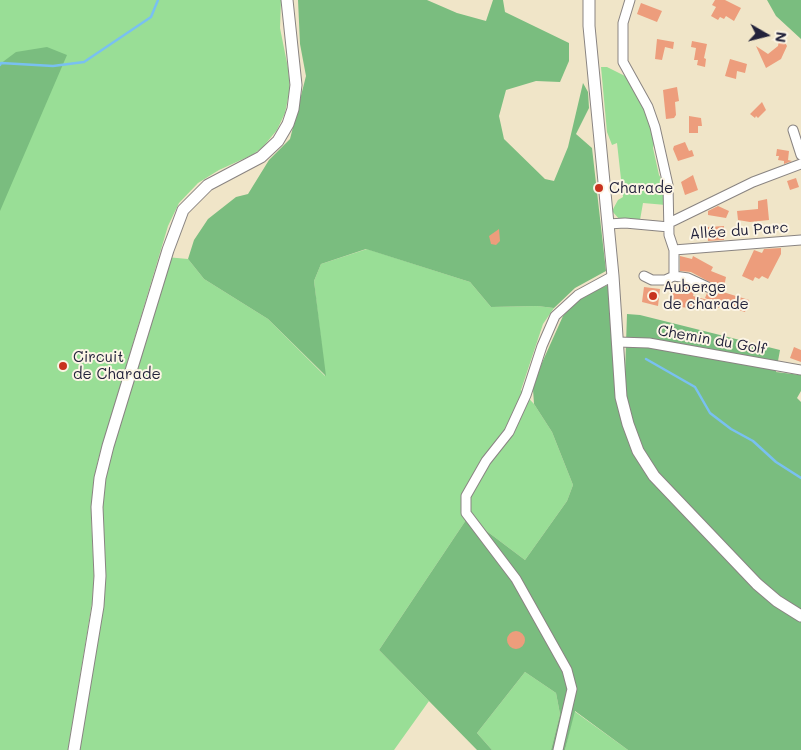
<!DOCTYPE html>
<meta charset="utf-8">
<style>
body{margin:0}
#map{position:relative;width:801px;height:750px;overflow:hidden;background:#f0e5c8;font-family:Mali,sans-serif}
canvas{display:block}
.north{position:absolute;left:741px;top:10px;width:50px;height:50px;-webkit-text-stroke:4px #fcf5e5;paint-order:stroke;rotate:98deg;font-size:14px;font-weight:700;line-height:20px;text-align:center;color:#22223b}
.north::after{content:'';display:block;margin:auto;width:18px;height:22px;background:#22223b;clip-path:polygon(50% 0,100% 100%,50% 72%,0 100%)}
</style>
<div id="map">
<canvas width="801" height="750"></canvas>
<div class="north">N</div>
</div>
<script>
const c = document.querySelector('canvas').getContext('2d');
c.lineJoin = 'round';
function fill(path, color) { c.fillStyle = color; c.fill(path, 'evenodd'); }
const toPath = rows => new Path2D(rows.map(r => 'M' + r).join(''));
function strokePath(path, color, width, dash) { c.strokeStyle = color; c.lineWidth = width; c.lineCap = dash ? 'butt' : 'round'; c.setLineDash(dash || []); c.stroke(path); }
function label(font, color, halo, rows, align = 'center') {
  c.font = font + ' Mali,sans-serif'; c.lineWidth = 4; c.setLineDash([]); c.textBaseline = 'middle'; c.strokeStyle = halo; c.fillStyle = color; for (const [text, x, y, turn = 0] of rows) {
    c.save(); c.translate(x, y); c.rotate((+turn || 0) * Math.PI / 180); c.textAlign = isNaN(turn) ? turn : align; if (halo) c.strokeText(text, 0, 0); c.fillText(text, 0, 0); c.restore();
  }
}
const green = toPath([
 [0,0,281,0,280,28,288,68,290,88,285,113,277,130,262,148,252,155,219,170,198,183,179,203,168,226,98,460,93,485,91,516,94,575,92,603,68,750,0,750],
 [601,67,607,67,629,78,648,113,655,140,653,148,659,175,666,187,666,205,643,203,640,220,620,220,612,211,618,200,623,197,617,143,612,145,607,132],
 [367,249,470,282,491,307,537,306,554,308,543,324,521,390,534,404,552,432,573,485,567,501,525,560,468,517,379,650,429,701,394,750,76,750,98,606,98,499,166,257,188,259,204,279,268,319,325,376,314,281,321,264],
 [525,672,556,693,560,714,551,750,492,750,477,733],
 [574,711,628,750,565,750]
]);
const forest = toPath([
 [298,0,427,0,457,13,486,21,493,0,503,0,505,12,569,43,569,61,560,82,536,81,506,90,499,116,504,139,545,179,554,181,568,147,583,83,588,92,589,108,576,134,592,148,606,271,575,288,554,308,537,306,491,307,470,282,366,249,321,264,314,281,326,376,268,319,204,279,188,259,194,240,208,219,236,197,248,194,269,160,290,139,306,76,300,44],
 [767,0,801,0,801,39,776,16],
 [47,47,67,55,0,211,0,64,16,52],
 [608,285,615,376,625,374,627,314,640,315,780,350,776,372,801,375,801,391,797,398,801,402,801,750,628,750,575,711,565,750,551,750,560,714,556,693,525,672,477,733,492,750,477,750,379,650,468,517,525,560,567,501,573,485,552,432,534,404,533,389,541,365,563,316,574,303,590,293]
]);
const stream = toPath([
 [0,65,1,63,53,66,84,62,151,17,158,0],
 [646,359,695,387,710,413,731,429,753,441,776,462,801,478]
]);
const building = toPath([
 [715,0,725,0,741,8,734,21,726,16,724,19,720,17,718,20,711,16,716,7,712,5],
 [641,3,662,11,657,22,637,14],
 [657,39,674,42,673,49,665,47,662,60,655,59],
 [783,39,787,46,781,59,766,68,756,46,768,54,778,46,779,40],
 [692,41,707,44,704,58,706,59,705,67,697,65,698,60,694,60,696,48,691,47],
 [730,59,747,64,745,73,737,71,736,79,725,76],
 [677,87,679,101,675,102,676,115,674,118,666,119,663,90],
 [762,102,766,110,758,118,756,116,755,118,750,114],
 [689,116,701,118,702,126,698,126,698,133,689,133],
 [685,142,689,151,692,150,694,156,678,161,673,149,674,146],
 [777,149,789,151,788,160,792,161,784,164,784,161,778,160,779,156,776,156],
 [693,175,698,190,685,195,681,182],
 [796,178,799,187,790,190,787,181],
 [767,199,769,220,750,222,738,220,737,211,758,209,758,201],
 [718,206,729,211,726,218,708,215,708,211],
 [724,226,724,240,708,241,707,227],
 [499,229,500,241,496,245,491,244,489,236],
 [781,248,781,254,768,279,762,276,759,279,755,277,753,281,742,276,754,250,762,253,764,249],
 [680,256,692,259,693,256,713,267,711,271,726,277,723,292,749,300,745,312,722,305,718,308,716,303,705,298,707,293,716,294,717,286,691,272,680,271],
 [674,283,686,284,695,288,693,296,708,300,704,308,670,307],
 [644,287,660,289,658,306,642,302],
 [794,347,801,350,801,362,790,358],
 '507 640a9 9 0 1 1 18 0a9 9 0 1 1-18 0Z'
]);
const street = toPath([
 [630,0,623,23,623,62,648,107,655,127,668,185,669,235,674,250,801,240],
 [793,130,801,155],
 [669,223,753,182,801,164],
 [608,224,625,223,669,227],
 [674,250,674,276,688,278,712,289],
 [644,276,652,280,665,280,674,276],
 [618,342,649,343,801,370],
 [558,750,572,689,567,670,516,579,466,513,466,496,486,461,509,432,526,395,542,346,555,316,578,295,613,276]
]);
const secondary = toPath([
 [589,0,589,26,613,276,621,397,628,424,638,451,654,476,757,584,777,601,801,616],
 [74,750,98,606,100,576,97,507,100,478,108,446,168,250,183,210,208,185,261,157,278,141,288,124,293,109,296,85,287,0]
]);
const markers = [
 [599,188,5,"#c8321e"],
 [653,296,5,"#c8321e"],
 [63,366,5,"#c8321e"]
];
const poiNames = [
 ["Charade",609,188],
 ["Auberge",663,287],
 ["de charade",663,304],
 ["Circuit",73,357],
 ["de Charade",73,374]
];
const streetNames = [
 ["Allée du Parc",739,231,-4],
 ["Chemin du Golf",712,340,10]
];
fill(green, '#99de96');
fill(forest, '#7abd7f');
strokePath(stream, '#79c0f1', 2.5);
fill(building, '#ed9d7c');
strokePath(street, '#898482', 11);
strokePath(secondary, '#898482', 13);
strokePath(street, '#fff', 9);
strokePath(secondary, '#fff', 11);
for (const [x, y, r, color] of markers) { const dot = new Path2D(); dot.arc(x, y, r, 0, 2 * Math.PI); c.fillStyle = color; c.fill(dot); strokePath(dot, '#fcf5e5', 2); }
label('15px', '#22223b', '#fcf5e5', poiNames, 'left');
label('15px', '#22223b', '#fcf5e5', streetNames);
</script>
